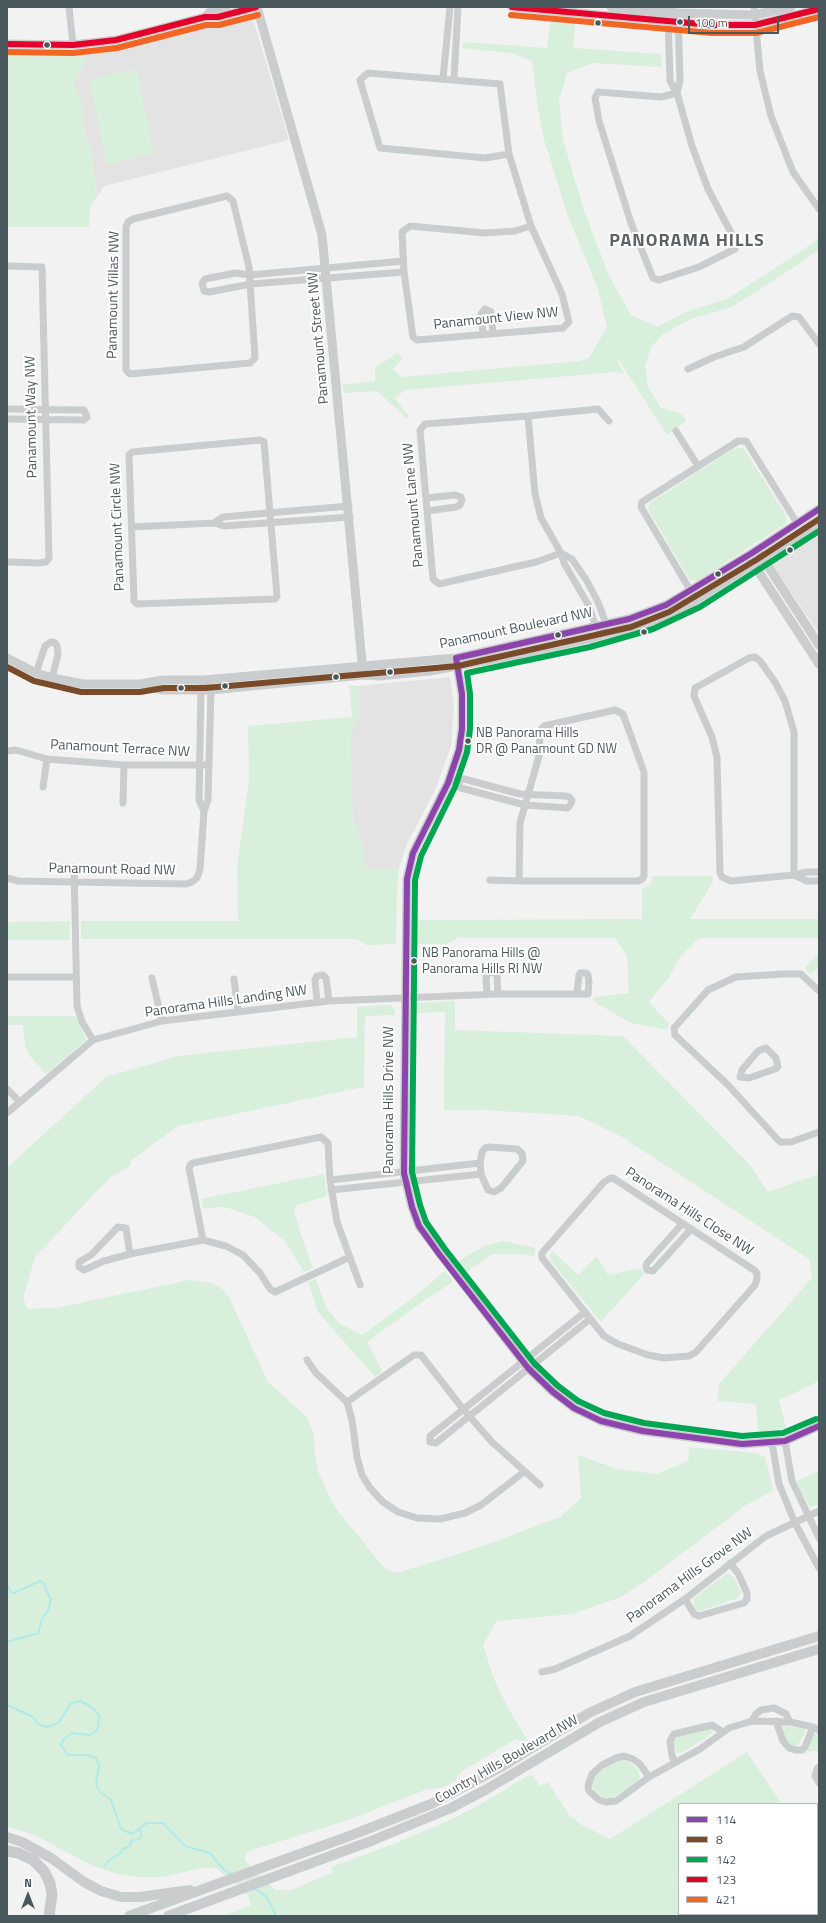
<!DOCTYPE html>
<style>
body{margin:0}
#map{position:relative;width:826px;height:1923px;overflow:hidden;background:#f2f2f2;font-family:"Titillium Web",sans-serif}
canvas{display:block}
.frame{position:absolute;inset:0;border:8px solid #49585d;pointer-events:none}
.legend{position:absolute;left:678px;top:1803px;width:140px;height:112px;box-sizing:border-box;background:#fff;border:1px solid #b6bcbe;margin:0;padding:5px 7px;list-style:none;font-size:12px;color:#49585d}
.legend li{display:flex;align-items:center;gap:8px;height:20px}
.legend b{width:20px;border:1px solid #b6bcbe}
.north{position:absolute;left:8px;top:1875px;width:40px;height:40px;-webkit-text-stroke:3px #fff;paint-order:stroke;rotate:0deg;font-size:11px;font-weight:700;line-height:16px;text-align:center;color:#49585d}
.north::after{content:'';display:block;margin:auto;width:14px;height:18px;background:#49585d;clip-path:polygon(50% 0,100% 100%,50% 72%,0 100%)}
.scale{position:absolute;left:688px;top:16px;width:91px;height:18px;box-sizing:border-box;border:2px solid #49585d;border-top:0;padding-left:5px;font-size:12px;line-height:14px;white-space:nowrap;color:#49585d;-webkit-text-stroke:3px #fff;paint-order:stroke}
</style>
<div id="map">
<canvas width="826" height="1923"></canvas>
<div class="frame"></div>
<ul class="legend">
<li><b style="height:5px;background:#8e44ad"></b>114</li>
<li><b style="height:5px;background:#7a4b2a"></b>8</li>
<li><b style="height:5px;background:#00a651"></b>142</li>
<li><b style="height:5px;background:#e4002b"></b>123</li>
<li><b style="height:5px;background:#f26522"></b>421</li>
</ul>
<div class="north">N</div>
<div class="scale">100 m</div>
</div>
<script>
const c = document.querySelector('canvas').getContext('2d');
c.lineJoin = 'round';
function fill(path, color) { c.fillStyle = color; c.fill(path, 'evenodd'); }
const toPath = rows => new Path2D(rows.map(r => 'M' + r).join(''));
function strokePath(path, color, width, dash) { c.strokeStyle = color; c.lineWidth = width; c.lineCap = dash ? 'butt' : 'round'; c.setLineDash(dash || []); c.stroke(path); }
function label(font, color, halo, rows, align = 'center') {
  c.font = font + ' "Titillium Web",sans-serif'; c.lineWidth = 4; c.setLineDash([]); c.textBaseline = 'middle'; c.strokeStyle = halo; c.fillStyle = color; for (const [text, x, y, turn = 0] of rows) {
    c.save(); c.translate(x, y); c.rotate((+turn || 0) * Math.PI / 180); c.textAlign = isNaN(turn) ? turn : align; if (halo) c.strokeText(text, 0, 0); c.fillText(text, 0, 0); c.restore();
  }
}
const education = toPath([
 [247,14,253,19,289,140,104,186,97,197,90,146,82,124,83,108,73,84,85,63,84,50,191,30],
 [819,527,819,633,768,559],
 [450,677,454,706,451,746,436,788,407,844,399,869,366,869,363,856,363,844,358,829,353,821,351,779,351,738,354,727,359,719,358,686]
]);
const green = toPath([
 [551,15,576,18,573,48,661,54,662,67,593,63,567,73,559,99,563,140,584,211,610,278,631,315,657,327,688,311,727,299,800,252,819,238,819,249,805,260,732,307,691,319,670,330,662,335,651,347,645,366,648,387,661,408,682,414,686,421,667,435,615,354,624,374,616,372,405,390,395,398,409,417,407,419,377,391,344,393,342,385,375,381,375,368,397,353,403,357,393,370,402,377,579,361,589,358,607,327,598,289,568,216,545,143,538,110,532,61,512,53,462,48,463,42,547,48],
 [84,50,85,63,73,84,80,97,83,108,82,124,90,146,97,197,90,208,89,227,7,227,7,52],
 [137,69,154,154,107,164,89,79],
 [736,447,744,449,787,517,785,524,697,581,690,580,648,509,650,503],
 [349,685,358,686,360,702,359,719,354,727,351,738,353,821,358,829,363,844,363,856,366,869,399,869,397,889,396,944,366,945,357,939,81,939,81,921,238,921,237,868,249,780,248,726,352,717],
 [652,876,712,876,713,882,690,919,819,919,819,938,699,938,680,957,669,977,649,1002,669,1024,667,1030,631,1023,593,1001,596,997,629,993,627,956,615,938,458,938,446,944,412,944,413,920,642,919,642,889,651,884],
 [70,921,69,940,7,940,7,922],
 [819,952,819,967,810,975,805,968],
 [455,1001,455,1030,623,1036,750,1165,768,1192,819,1174,819,1380,812,1385,779,1400,786,1428,758,1432,756,1404,717,1401,719,1384,812,1278,809,1259,622,1137,579,1116,484,1110,444,1110,445,1012,415,1013,415,1008,418,1003],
 [390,1005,395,1009,395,1015,365,1016,364,1087,178,1126,130,1161,131,1165,110,1178,100,1188,35,1257,23,1298,28,1309,56,1308,189,1280,213,1283,222,1289,229,1297,268,1382,307,1417,314,1434,315,1454,319,1474,334,1506,385,1569,397,1573,480,1547,560,1517,581,1498,578,1455,617,1469,656,1474,688,1461,689,1447,756,1453,765,1457,773,1491,746,1505,644,1582,621,1597,572,1614,497,1621,483,1645,494,1679,507,1706,528,1741,523,1741,516,1739,461,1772,455,1781,443,1787,425,1790,351,1819,246,1852,245,1860,275,1890,292,1890,333,1872,331,1867,394,1844,452,1819,481,1804,529,1775,533,1776,540,1786,548,1782,569,1815,582,1825,610,1839,747,1752,782,1804,679,1804,679,1914,817,1914,817,1860,819,1863,819,1916,224,1916,251,1905,248,1895,216,1868,202,1868,163,1877,138,1877,118,1874,93,1866,36,1836,7,1826,7,1168,106,1077,178,1056,357,1037,357,1007],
 [7,1016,76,1016,86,1040,84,1042,46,1074,28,1054,25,1045,23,1025,7,1025],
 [324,1174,327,1196,297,1205,294,1210,301,1235,313,1268,304,1272,285,1241,255,1217,225,1207,203,1208,201,1199],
 [503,1241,536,1248,534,1256,521,1254,492,1254,465,1273,457,1262,484,1246],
 [552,1251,579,1275,596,1256,608,1275,641,1268,644,1274,601,1322,551,1261,550,1255],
 [445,1271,453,1281,450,1284,425,1300,367,1342,382,1371,375,1377,318,1312,308,1282,316,1279,326,1307,339,1323,362,1335,419,1293],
 [819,1471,819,1505,810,1507,801,1491,797,1481],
 [729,1574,734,1578,741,1592,738,1598,700,1611,695,1609,693,1604,695,1597,725,1575],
 [782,1726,799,1728,805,1730,804,1735,797,1746,792,1746,786,1740,781,1729],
 [711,1728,714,1731,707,1737,683,1752,677,1753,673,1743,675,1739,680,1735],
 [814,1734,817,1734,819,1738,819,1751,811,1751,802,1755,801,1754,807,1749],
 [620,1759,630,1762,638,1769,640,1778,626,1790,612,1798,603,1798,595,1792,591,1785,593,1777,611,1763]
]);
const stream = toPath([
 [7,1585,11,1592,14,1593,40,1581,45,1584,45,1588,51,1599,48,1611,42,1619,38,1633,7,1642],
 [7,1705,33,1717,38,1724,46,1727,54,1725,59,1722,71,1703,80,1701,92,1707,99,1715,98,1727,95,1732,90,1735,72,1733,64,1739,61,1745,68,1755,88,1755,96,1758,99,1765,96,1785,101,1793,111,1800,121,1829,132,1834,147,1823,163,1823,185,1846,210,1853,223,1869,232,1875],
 [104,1867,108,1861,122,1852,122,1849,129,1847,132,1840,137,1840,141,1837,140,1829],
 [253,1888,267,1897,276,1916]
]);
const minor = toPath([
 [69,7,73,45],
 [754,7,760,71,771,116,793,172,819,209],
 [668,16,670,81,677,93,692,146,708,189,736,242,735,249,699,267,659,280,653,278,631,223,599,121,595,98,598,92,661,97,677,93],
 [443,78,450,7],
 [454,79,458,7],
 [677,93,680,80,678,17],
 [509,154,485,158,380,148,360,80,368,73,500,84,509,154,531,226,562,294,569,322,563,328,417,340,413,337,404,272,402,232,410,226,485,233,515,231,531,226],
 [227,196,233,201,249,267,255,358,250,363,130,374,126,370,126,227,128,222,133,219,227,196],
 [403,261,250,275,235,273,205,279,202,283,204,291,209,292,251,284,404,272],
 [7,266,42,267,49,558,46,562,38,563,7,562],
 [483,334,481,314,485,309,491,312,493,333],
 [688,369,714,357,744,347,792,316,799,317,819,344],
 [7,409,84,410,87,417,84,420,7,419],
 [528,416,598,409,609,421],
 [676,431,698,466],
 [260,440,264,442,277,596,275,599,137,604,134,601,129,455,132,452,260,440],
 [426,498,455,495,461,497,462,500,460,505,456,507,427,511],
 [214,523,223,517,349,506],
 [132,527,214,523,224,526,350,517],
 [561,553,536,562,439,584,433,579,420,430,425,424,528,416,535,494,541,518,561,553,564,563,589,606,596,627,604,635],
 [561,553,572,559,587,581,598,602,606,624,605,628],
 [696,600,641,507,642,502,738,441,746,441,797,523],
 [36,673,45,646,51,642,55,643,57,646,58,654,52,678],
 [201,687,199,800,204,811],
 [615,710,623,714,644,772,644,876,642,879,638,881,519,881,520,823,539,756,540,731,544,726,615,710],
 [7,751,16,750,47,759,124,765,209,765],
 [450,779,456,781,464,779,520,794,565,796,569,797,572,800,571,804,568,808,525,805,461,788,456,781],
 [43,787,47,759],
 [123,803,124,765],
 [74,867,77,1006,82,1022,93,1040],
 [794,875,794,732,785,701,775,682,760,661,755,657,749,658,695,688,694,696,712,737,717,757,720,873,722,877,731,881,794,875,807,872,819,872],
 [794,875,807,881,819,881],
 [7,878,18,881,186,884,192,882,197,878,200,869,204,811,208,800,211,690,204,680],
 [490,880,519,881],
 [7,977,76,977],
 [152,978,162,1021],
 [234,979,238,1011],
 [819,991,801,974,783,974,736,977,708,990,674,1028,675,1035,728,1085,780,1142,791,1142,819,1132],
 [487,994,486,976,490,972,495,973,497,975,498,994],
 [317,1002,315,980,317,976,323,975,326,978,329,1001],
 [766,1048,776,1058,778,1067,775,1069,749,1078,740,1077,742,1070,758,1051,766,1048],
 [7,1089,20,1102],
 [7,1113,93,1040,162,1021,329,1001,498,994,588,994,589,982,588,975,586,973,580,973,579,975,577,994],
 [489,1147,517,1149,522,1153,523,1161,501,1188,494,1192,488,1190,481,1174,480,1163,482,1152,485,1148,489,1147],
 [613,1178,754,1270,757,1273,757,1279,755,1285,696,1352,689,1356,664,1358,648,1355,618,1344,604,1336,542,1258,542,1253,604,1182,609,1179,613,1178],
 [330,1180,480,1163],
 [331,1190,481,1174],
 [682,1224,647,1263,646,1266,647,1270,653,1271,691,1229],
 [203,1240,189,1168,190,1165,193,1163,321,1137,328,1143,330,1180,337,1222,360,1285],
 [130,1254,126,1228,118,1227,91,1255,79,1262,79,1267,84,1270,104,1261,130,1254,203,1240,226,1246,243,1255,260,1273,270,1289,275,1292,350,1257],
 [585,1312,430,1436,430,1442,436,1443,590,1319],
 [307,1360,316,1373,347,1402],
 [785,1441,792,1481,819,1538],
 [772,1443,779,1484,795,1523,819,1568],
 [524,1472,481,1505,465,1513,440,1519,417,1518,398,1512,383,1502,370,1488,362,1475,357,1457,352,1420,347,1402,414,1355,421,1355,463,1409,492,1442,540,1485],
 [685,1599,694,1614,699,1616,744,1603,747,1599,747,1593,738,1573,730,1563],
 [542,1672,555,1669,630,1636,685,1599,766,1536,819,1511],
 [752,1721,755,1715,761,1710,774,1708,786,1714,790,1722],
 [776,1721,783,1741,789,1748,795,1750,801,1750,805,1747,813,1727],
 [675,1762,672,1756,670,1741,674,1734,712,1725,723,1732],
 [819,1767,817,1769,815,1776,819,1783],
 [649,1777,640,1764,633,1759,624,1756,616,1758,602,1765,592,1774,588,1786,589,1791,599,1800,606,1802,616,1801,649,1777,700,1749,729,1728,752,1721,790,1722,813,1727,819,1730]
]);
const tertiary = toPath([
 [257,7,322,235,363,673],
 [512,7,712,25,755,25,819,9],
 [611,7,678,13,754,15,791,7],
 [205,17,211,11,226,7],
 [7,44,73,45,116,40,205,17,218,17,256,7],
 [760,554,819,645],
 [751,560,819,664],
 [7,658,36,673,52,678,83,684,140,684,163,680,204,680,456,658,629,619,666,605,752,553,819,509],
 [456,658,462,694,462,729,459,750,448,783,413,853,407,879,404,1173,412,1207,419,1226,528,1368,553,1392,574,1408,601,1421,643,1431,742,1444,785,1441,819,1426],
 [144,685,162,690,211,690,363,675,379,676,430,671,510,656,592,638,650,622,675,612,696,600,819,522]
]);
const secondary = toPath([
 [7,1837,22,1842,51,1858,84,1882,101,1891,121,1897,140,1897,190,1890],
 [129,1916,352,1835,431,1804,501,1767,589,1713,635,1692,819,1636],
 [168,1916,371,1841,451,1808,487,1789,600,1722,644,1702,819,1649]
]);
const primary = toPath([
 [7,1851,18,1853,33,1860,44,1871,50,1883,52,1895,49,1916]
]);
const bus1 = toPath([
 [819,509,752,553,666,605,629,619,456,658,462,694,462,729,459,750,448,783,413,853,407,879,404,1173,412,1207,419,1226,439,1254,528,1368,553,1392,574,1408,601,1421,643,1431,742,1444,785,1441,819,1426]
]);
const bus2 = toPath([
 [7,667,34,681,81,692,140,692,164,688,205,688,458,666,631,627,669,612,756,560,819,519]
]);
const bus3 = toPath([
 [816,1419,783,1433,742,1436,644,1423,604,1413,578,1401,558,1386,534,1363,445,1249,426,1222,420,1205,412,1172,415,880,421,856,455,787,467,752,470,729,470,694,467,673,590,647,653,629,700,607,819,531]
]);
const bus4 = toPath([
 [512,7,712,25,755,25,819,9],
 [7,44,73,45,116,40,205,17,218,17,256,7]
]);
const bus5 = toPath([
 [511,15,712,33,756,33,819,17],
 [7,52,73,53,117,48,206,25,219,25,258,15]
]);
const markers = [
 [680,22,3.5,"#49585d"],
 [598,23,3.5,"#49585d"],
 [47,45,3.5,"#49585d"],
 [790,550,3.5,"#49585d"],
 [718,574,3.5,"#49585d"],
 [644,632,3.5,"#49585d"],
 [558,635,3.5,"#49585d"],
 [390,672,3.5,"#49585d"],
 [336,677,3.5,"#49585d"],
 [225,686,3.5,"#49585d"],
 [181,688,3.5,"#49585d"],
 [468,741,3.5,"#49585d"],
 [414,961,3.5,"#49585d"]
];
const busNames = [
 ["NB Panorama Hills",476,734],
 ["DR @ Panamount GD NW",476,750],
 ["NB Panorama Hills @",422,954],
 ["Panorama Hills RI NW",422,970]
];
const streetNames = [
 ["Panamount Villas NW",114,295,-89],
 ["Panamount View NW",496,319,-6],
 ["Panamount Street NW",319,338,-95],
 ["Panamount Way NW",32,417,-91],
 ["Panamount Lane NW",414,505,-95],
 ["Panamount Circle NW",118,527,-92],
 ["Panamount Boulevard NW",516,629,-12],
 ["Panamount Terrace NW",120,749,3],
 ["Panamount Road NW",112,870,1],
 ["Panorama Hills Landing NW",226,1002,-8],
 ["Panorama Hills Drive NW",390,1100,-90],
 ["Panorama Hills Close NW",689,1212,33],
 ["Panorama Hills Grove NW",690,1576,-36],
 ["Country Hills Boulevard NW",507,1760,-30]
];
const districtNames = [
 ["PANORAMA HILLS",687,242]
];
fill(education, '#e4e3e3');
fill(green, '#d8efdb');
strokePath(stream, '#afebea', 2);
strokePath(minor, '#c9cdcd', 7);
strokePath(tertiary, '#c9cdcd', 9);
strokePath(secondary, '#cacdce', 10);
strokePath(primary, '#c7cbcd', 11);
strokePath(bus1, '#8e44ad', 6);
strokePath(bus2, '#7a4b2a', 6);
strokePath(bus3, '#00a651', 6);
strokePath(bus4, '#e4002b', 6);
strokePath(bus5, '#f26522', 6);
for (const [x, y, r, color] of markers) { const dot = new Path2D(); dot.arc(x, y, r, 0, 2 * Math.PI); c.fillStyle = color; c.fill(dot); strokePath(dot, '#fff', 1.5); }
label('13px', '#49585d', '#fff', busNames, 'left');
label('14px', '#49585d', '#fff', streetNames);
c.letterSpacing = '1px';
label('bold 18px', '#5d6265', '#fff', districtNames);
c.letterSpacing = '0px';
</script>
